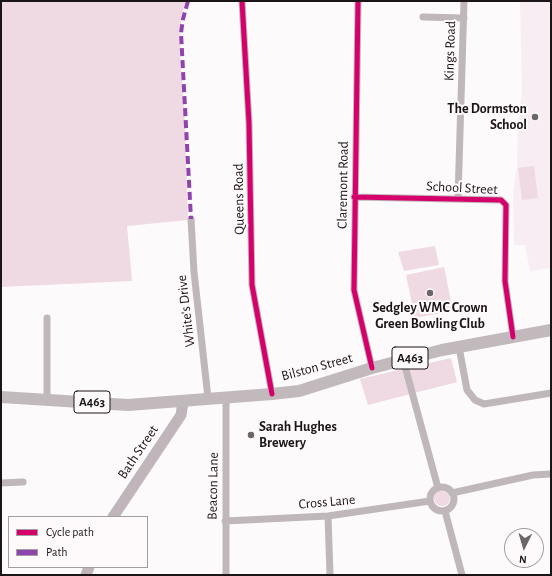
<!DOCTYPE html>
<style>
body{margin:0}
#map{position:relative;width:552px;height:576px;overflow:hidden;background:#fdfafb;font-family:"Alegreya Sans",sans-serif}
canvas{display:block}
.frame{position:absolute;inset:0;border:2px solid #1c1518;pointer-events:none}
.legend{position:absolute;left:8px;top:516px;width:140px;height:52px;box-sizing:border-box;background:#fef9fb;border:1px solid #a49ea0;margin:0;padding:5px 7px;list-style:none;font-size:12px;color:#1c1518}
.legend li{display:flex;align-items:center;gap:8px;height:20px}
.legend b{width:20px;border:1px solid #a49ea0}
.north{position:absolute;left:504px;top:528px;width:40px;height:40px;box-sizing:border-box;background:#fef9fb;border:1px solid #a49ea0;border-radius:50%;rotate:185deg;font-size:11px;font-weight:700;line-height:16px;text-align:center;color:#1c1518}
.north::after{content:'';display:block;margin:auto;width:14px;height:18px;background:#6b6567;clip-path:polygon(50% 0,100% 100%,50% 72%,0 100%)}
</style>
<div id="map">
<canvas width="552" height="576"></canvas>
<div class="frame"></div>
<ul class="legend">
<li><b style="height:5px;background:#d6006c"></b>Cycle path</li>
<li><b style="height:5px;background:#8e44ad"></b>Path</li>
</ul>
<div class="north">N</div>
</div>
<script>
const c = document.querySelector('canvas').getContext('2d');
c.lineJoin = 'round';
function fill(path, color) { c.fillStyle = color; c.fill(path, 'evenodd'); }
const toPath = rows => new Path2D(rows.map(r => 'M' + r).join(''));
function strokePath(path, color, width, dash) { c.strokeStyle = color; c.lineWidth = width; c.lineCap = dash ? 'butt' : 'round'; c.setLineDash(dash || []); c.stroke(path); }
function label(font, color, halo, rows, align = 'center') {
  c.font = font + ' "Alegreya Sans",sans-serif'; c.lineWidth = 4; c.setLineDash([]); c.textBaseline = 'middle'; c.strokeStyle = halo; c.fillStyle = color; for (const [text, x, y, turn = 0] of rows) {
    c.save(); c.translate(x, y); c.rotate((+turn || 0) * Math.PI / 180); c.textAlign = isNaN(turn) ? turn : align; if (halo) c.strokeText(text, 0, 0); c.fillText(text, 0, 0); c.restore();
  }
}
const built = toPath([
 [520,1,551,1,551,268,530,271,525,245,514,245,513,192,517,166,518,124,522,92]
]);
const green = toPath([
 [1,1,186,1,181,18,180,55,185,126,188,220,127,226,132,281,1,287],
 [534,166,538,198,522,200,518,168],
 [435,246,439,265,404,271,398,252],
 [444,267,453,311,415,318,406,275],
 [451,358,457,382,368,405,360,379],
 '434 498a8 8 0 1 1 16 0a8 8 0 1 1-16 0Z'
]);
const street = toPath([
 [242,1,249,123,252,285,272,394],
 [358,1,354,290,372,368],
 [423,17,464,18],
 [354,197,501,200,506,205,505,281,513,337],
 [458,198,464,1],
 [191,219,194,272,208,398],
 [459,347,467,390,475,400,484,404,551,393],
 [403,359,438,488],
 [47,399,47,318],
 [1,483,23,482],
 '430 499a12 12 0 1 1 24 0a12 12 0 1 1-24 0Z',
 [452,493,533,475,551,474],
 [445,511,462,575],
 [328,516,330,575],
 [225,521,328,516,430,501],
 [226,575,226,397]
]);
const secondary = toPath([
 [113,517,181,415,183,402],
 [86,575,89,567]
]);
const primary = toPath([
 [1,397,128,405,272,394,299,391,372,368,442,350,551,330]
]);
const quiet = toPath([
 [188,1,183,19,181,33,191,219]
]);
const cycleway = toPath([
 [242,1,249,123,252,285,272,394],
 [358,1,354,290,372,368],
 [354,197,501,200,506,205,505,281,513,337]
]);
const markers = [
 [535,117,4,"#6b6567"],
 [430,293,4,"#6b6567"],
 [251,435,4,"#6b6567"]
];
const shields = [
 [410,358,36],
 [92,402,36]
];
const shieldNames = [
 ["A463",410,358],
 ["A463",92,402]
];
const streetNames = [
 ["Kings Road",450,51,-88],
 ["Claremont Road",343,185,-89],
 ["School Street",462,188,3],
 ["Queens Road",239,199,-91],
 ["White's Drive",186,311,-97],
 ["Bilston Street",317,367,-15],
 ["Bath Street",138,452,-56],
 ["Beacon Lane",213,486,-89],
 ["Cross Lane",327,502,-5]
];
const poiNames = [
 ["The Dormston",527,109],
 ["School",527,125],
 ["Sedgley WMC Crown",430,308,"center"],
 ["Green Bowling Club",430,324,"center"],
 ["Sarah Hughes",259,427,"left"],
 ["Brewery",259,443,"left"]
];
fill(built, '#f8edf2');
fill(green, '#efd9e3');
strokePath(street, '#c0b7ba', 7);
strokePath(secondary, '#bfb5ba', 11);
strokePath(primary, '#c2b9bd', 12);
strokePath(quiet, '#8e44ad', 4, [8, 4]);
strokePath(cycleway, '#d6006c', 5);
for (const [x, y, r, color] of markers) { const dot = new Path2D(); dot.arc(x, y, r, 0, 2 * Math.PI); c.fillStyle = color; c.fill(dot); strokePath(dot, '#fef9fb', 1.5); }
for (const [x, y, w] of shields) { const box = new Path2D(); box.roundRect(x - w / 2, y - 11, w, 22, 3); c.fillStyle = '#fef9fb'; c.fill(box); strokePath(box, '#1c1518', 1); }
label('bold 13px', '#1c1518', null, shieldNames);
label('14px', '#1c1518', '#fef9fb', streetNames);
label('bold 14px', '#1c1518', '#fef9fb', poiNames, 'right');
</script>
